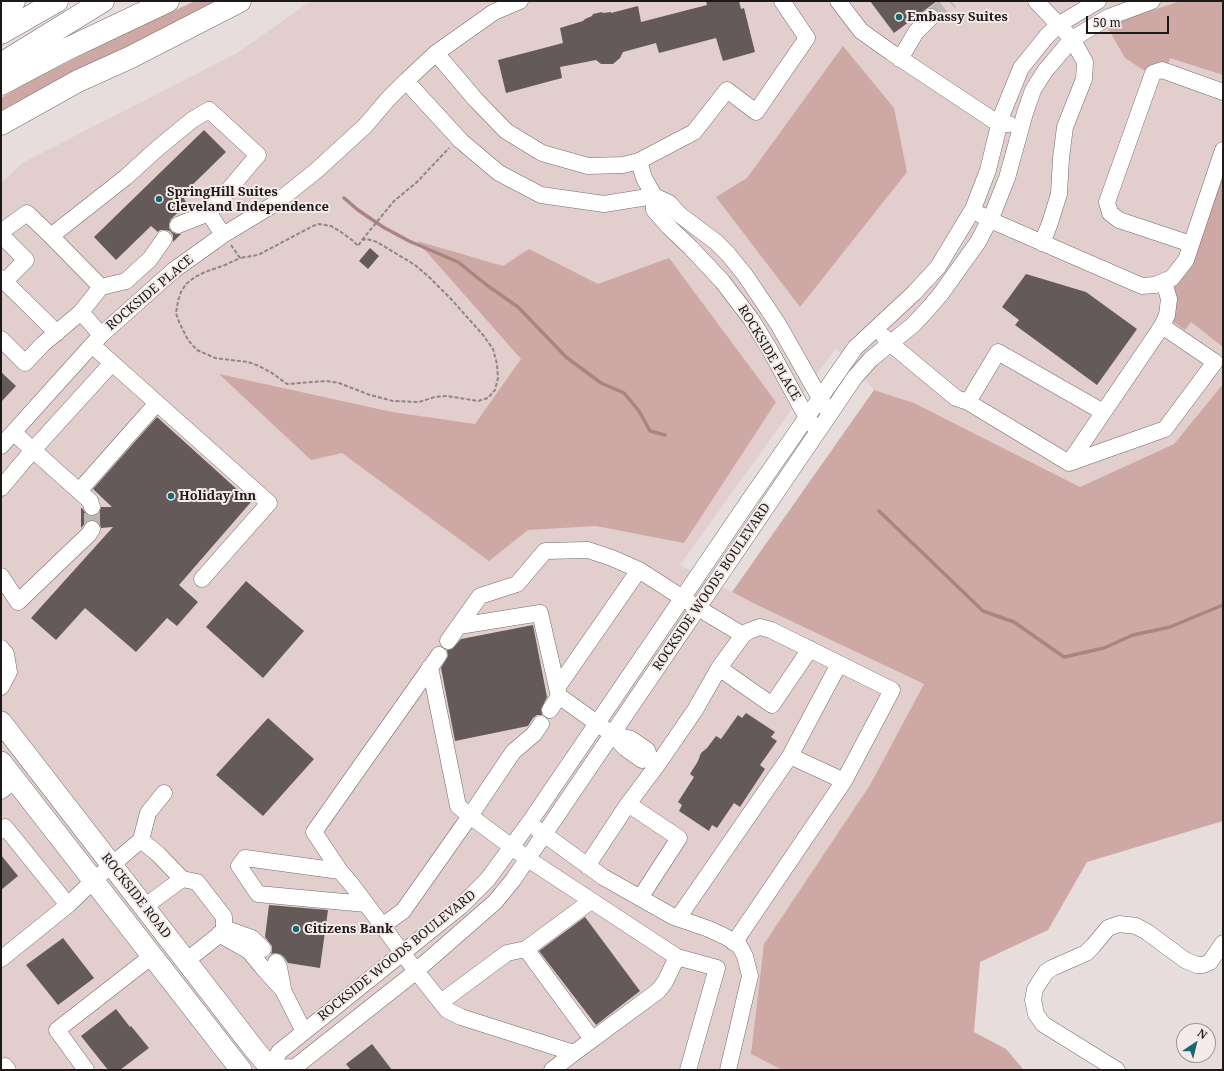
<!DOCTYPE html>
<style>
body{margin:0}
#map{position:relative;width:1224px;height:1071px;overflow:hidden;background:#e7dddc;font-family:"Noto Serif",serif}
canvas{display:block}
.frame{position:absolute;inset:0;border:2px solid #1c1918;pointer-events:none}
.north{position:absolute;left:1176px;top:1023px;width:40px;height:40px;box-sizing:border-box;background:#f4eae9;border:1px solid #9e9695;border-radius:50%;rotate:35deg;font-size:11px;font-weight:700;line-height:16px;text-align:center;color:#1c1918}
.north::after{content:'';display:block;margin:auto;width:14px;height:18px;background:#1a676f;clip-path:polygon(50% 0,100% 100%,50% 72%,0 100%)}
.scale{position:absolute;left:1086px;top:16px;width:83px;height:18px;box-sizing:border-box;border:2px solid #1c1918;border-top:0;padding-left:5px;font-size:12px;line-height:14px;white-space:nowrap;color:#1c1918;-webkit-text-stroke:3px #f4eae9;paint-order:stroke}
</style>
<div id="map">
<canvas width="1224" height="1071"></canvas>
<div class="frame"></div>
<div class="north">N</div>
<div class="scale">50 m</div>
</div>
<script>
const c = document.querySelector('canvas').getContext('2d');
c.lineJoin = 'round';
function fill(path, color) { c.fillStyle = color; c.fill(path, 'evenodd'); }
const toPath = rows => new Path2D(rows.map(r => 'M' + r).join(''));
function strokePath(path, color, width, dash) { c.strokeStyle = color; c.lineWidth = width; c.lineCap = dash ? 'butt' : 'round'; c.setLineDash(dash || []); c.stroke(path); }
function label(font, color, halo, rows, align = 'center') {
  c.font = font + ' "Noto Serif",serif'; c.lineWidth = 4; c.setLineDash([]); c.textBaseline = 'middle'; c.strokeStyle = halo; c.fillStyle = color; for (const [text, x, y, turn = 0] of rows) {
    c.save(); c.translate(x, y); c.rotate((+turn || 0) * Math.PI / 180); c.textAlign = isNaN(turn) ? turn : align; if (halo) c.strokeText(text, 0, 0); c.fillText(text, 0, 0); c.restore();
  }
}
const built = toPath([
 [311,1,1223,1,1223,384,1174,444,1080,487,914,403,874,390,836,348,680,565,757,605,924,684,870,785,751,1054,782,1070,1,1070,1,183,24,162,237,53]
]);
const green = toPath([
 [195,1,217,1,147,37,102,58,1,117,1,98,29,82,119,36],
 [1181,1,1223,1,1223,75,1170,58,1167,66,1154,64,1145,71,1125,58,1106,25],
 [843,46,894,108,907,172,800,307,716,197,747,178],
 [1223,166,1223,347,1191,322,1185,330,1172,321,1173,290,1184,271],
 [417,241,503,266,529,249,598,284,669,258,776,402,684,543,596,526,528,530,489,561,342,453,311,460,219,374,392,412,475,424,521,359],
 [1223,384,1223,821,1087,862,1048,930,980,962,974,1032,1006,1049,1024,1070,782,1070,751,1054,764,944,870,785,924,684,757,605,732,592,874,390,914,403,1080,487,1174,444]
]);
const stream = toPath([
 [344,198,358,210,383,227,409,241,458,262,488,286,518,307,566,357,601,383,624,393,639,411,650,431,665,435],
 [879,511,983,611,1014,622,1064,657,1104,648,1133,635,1170,627,1223,605]
]);
const building = toPath([
 [706,1,739,1,741,9,744,8,755,52,723,61,716,38,659,53,656,43,623,52,620,58,613,64,601,64,596,60,560,67,562,78,506,93,498,60,563,43,560,28,583,21,585,19,592,16,593,14,602,12,603,13,611,12,611,13,638,6,641,22,707,5],
 [870,1,937,1,894,33],
 [204,130,226,152,182,195,187,204,171,219,169,224,169,228,172,232,176,234,181,234,173,242,173,235,170,231,164,230,160,230,158,232,151,226,116,260,94,237],
 [370,248,379,256,368,269,359,261],
 [1026,274,1086,292,1137,329,1097,385,1015,325,1019,320,1002,307],
 [1,372,16,386,1,402],
 [157,417,251,502,179,585,198,602,177,626,167,618,136,652,85,608,56,640,31,618,113,527,101,528,100,524,97,521,92,520,87,521,81,528,81,508,82,508,86,514,90,516,95,516,99,514,101,507,112,507,93,489],
 [246,581,304,631,263,678,206,627],
 [533,625,547,697,541,709,542,715,537,715,533,718,528,726,455,741,441,668,448,656,447,650,452,649,461,639],
 [746,713,775,732,771,737,777,741,760,765,765,769,740,807,734,803,717,828,712,825,709,831,679,811,682,805,678,802,694,777,690,774,698,761,701,753,707,748,716,736,721,739,738,715,742,718],
 [268,718,314,759,263,816,216,775],
 [1,855,18,876,1,890],
 [269,905,328,910,320,968,288,963,284,957,280,954,275,953,271,954,272,951,272,946,265,937],
 [585,917,640,991,596,1025,539,951],
 [63,938,94,978,58,1005,26,965],
 [116,1009,130,1027,131,1026,149,1048,120,1070,108,1070,81,1036],
 [372,1044,392,1070,351,1070,346,1064]
]);
const minorTunnel = toPath([
 [931,17,951,1],
 [92,529,92,507]
]);
const path = toPath([
 [362,240,394,201,417,182,449,148],
 [231,245,240,258,225,265,205,272,195,277,186,284,181,292,178,301,176,313,179,322,188,340,197,350,215,358,248,362,259,366,272,373,287,384,326,381,339,383,370,395,393,401,419,402,435,397,447,396,478,401,488,398,495,390,498,378,497,364,493,349,483,335,452,300,429,277,415,265,377,242,367,239,362,240,358,246,352,240,341,232,331,226,319,224,313,226,258,255,240,258]
]);
const minor = toPath([
 [520,1,494,12,436,53,406,81,461,141,499,173,541,195,604,204,654,196,669,203,680,215,716,242,728,254,745,275,778,324,825,407],
 [838,1,861,31,892,53,999,124,1009,124],
 [1036,1,1072,39,1085,62,1084,79,1065,127,1061,158,1059,194,1050,223,1042,243],
 [436,53,475,99,506,131,542,153,588,166,623,165,639,161,694,132,727,90,756,112,807,38,782,1],
 [900,59,916,32,931,17],
 [639,161,644,178,654,196,654,210,669,227,691,248,722,281,751,319,770,350,807,418,813,425],
 [981,215,990,220,1142,286,1155,285,1172,278,1186,260,1223,150],
 [178,225,209,213,223,235],
 [1,232,27,213,51,236,126,177,158,148,192,120,209,110,258,155,209,213],
 [1,235,26,260,4,282],
 [51,236,101,287],
 [1191,244,1119,220,1110,213,1107,202,1153,73,1162,70,1223,92],
 [1,278,57,333],
 [81,312,101,287,126,281,150,259,164,239],
 [1162,326,1167,315,1169,299,1164,282],
 [884,337,891,344,956,398,968,402,1069,463,1165,429,1215,362,1162,326,1069,463],
 [1,339,25,363,43,344,81,312,101,335],
 [92,345,269,503,202,579],
 [968,402,998,352,1103,412],
 [14,433,90,501,92,507],
 [1,446,101,335,174,270,223,235,276,203,317,170,365,126,389,98,406,81],
 [1,488,33,450,112,363],
 [79,491,157,403],
 [1,576,18,602,89,534,92,529],
 [459,626,540,613,559,696,612,734,625,748,642,760,650,758,647,750,631,739,612,734],
 [448,641,480,596,517,584,545,551,588,550,612,558,639,570],
 [1,648,6,654,9,672,1,687],
 [439,655,314,832,340,871,352,885,416,971,447,1010,461,1017,574,1053],
 [719,668,772,705,810,649],
 [557,688,639,570,698,608,743,635],
 [550,710,559,696],
 [541,724,534,734,513,752,470,816,528,859,677,957,717,968,688,1070],
 [790,756,844,781],
 [658,764,695,710,719,668,743,635,749,631,760,627,771,630,892,690,844,781,734,943],
 [1,791,15,780],
 [628,804,679,838,640,898],
 [537,829,603,877,674,917,709,929,724,936,739,945,745,956,750,976,728,1070],
 [1,830,5,827,68,905],
 [141,840,158,854,182,879],
 [587,866,628,804,658,764,650,758],
 [340,871,245,858,239,866,258,894,366,904],
 [144,907,182,879,197,882,224,917,224,931,186,961],
 [678,918,790,756,839,664],
 [382,926,403,911,470,816,458,806,430,667],
 [224,928,252,938,263,949],
 [219,934,249,951,263,968,283,990,304,1032],
 [526,949,592,1039],
 [1,959,68,905,94,880,141,840,148,813,164,793],
 [276,962,279,967,283,989],
 [441,1002,507,953,526,949,591,901],
 [271,1068,295,1067,409,977,495,902,513,880,855,377,871,359,913,325,927,310,940,295,978,242,993,213,1007,178,1025,113,1033,90,1045,71,1072,39,1109,17,1152,1],
 [1,1069,5,1066,8,1070],
 [86,1070,57,1030,152,956],
 [269,1070,271,1068,279,1052,461,906,488,879,529,823,752,496,855,348,914,293,938,267,973,209,988,170,1001,117,1021,68,1046,37,1058,25,1098,1],
 [552,1070,574,1053,658,991,665,982,677,957],
 [1117,1070,1043,1024,1036,1014,1033,1000,1035,989,1046,972,1052,968,1086,953,1093,946,1108,928,1119,924,1136,926,1147,932,1185,960,1197,965,1203,965,1210,962,1223,943]
]);
const major = toPath([
 [1,722,255,1050,272,1070],
 [1,762,241,1070]
]);
const highway = toPath([
 [1,9,14,1],
 [1,33,57,1],
 [1,64,103,1],
 [1,84,67,49,168,1],
 [1,124,78,81,129,58,240,1]
]);
const markers = [
 [899,17,4,"#1a676f"],
 [159,199,4,"#1a676f"],
 [171,496,4,"#1a676f"],
 [296,929,4,"#1a676f"]
];
const poiNames = [
 ["Embassy Suites",907,17],
 ["SpringHill Suites",167,192],
 ["Cleveland Independence",167,207],
 ["Holiday Inn",179,496],
 ["Citizens Bank",304,929]
];
const streetNames = [
 ["ROCKSIDE PLACE",150,293,-40],
 ["ROCKSIDE PLACE",769,353,59],
 ["ROCKSIDE WOODS BOULEVARD",712,587,-56],
 ["ROCKSIDE ROAD",136,896,52],
 ["ROCKSIDE WOODS BOULEVARD",397,956,-39]
];
fill(built, '#e2cfcd');
fill(green, '#cda8a4');
strokePath(stream, '#a98581', 3.5);
fill(building, '#635a59');
strokePath(minorTunnel, '#beb6b5', 16, [16, 8]);
strokePath(minor, '#736b69', 17);
strokePath(major, '#736b69', 22);
strokePath(highway, '#736b69', 23);
strokePath(path, '#8d8685', 2, [4, 2]);
strokePath(minor, '#fff', 16);
strokePath(major, '#fff', 21);
strokePath(highway, '#fff', 22);
for (const [x, y, r, color] of markers) { const dot = new Path2D(); dot.arc(x, y, r, 0, 2 * Math.PI); c.fillStyle = color; c.fill(dot); strokePath(dot, '#f4eae9', 1.5); }
label('bold 13px', '#1c1918', '#f4eae9', poiNames, 'left');
label('13px', '#1c1918', '#f4eae9', streetNames);
</script>
